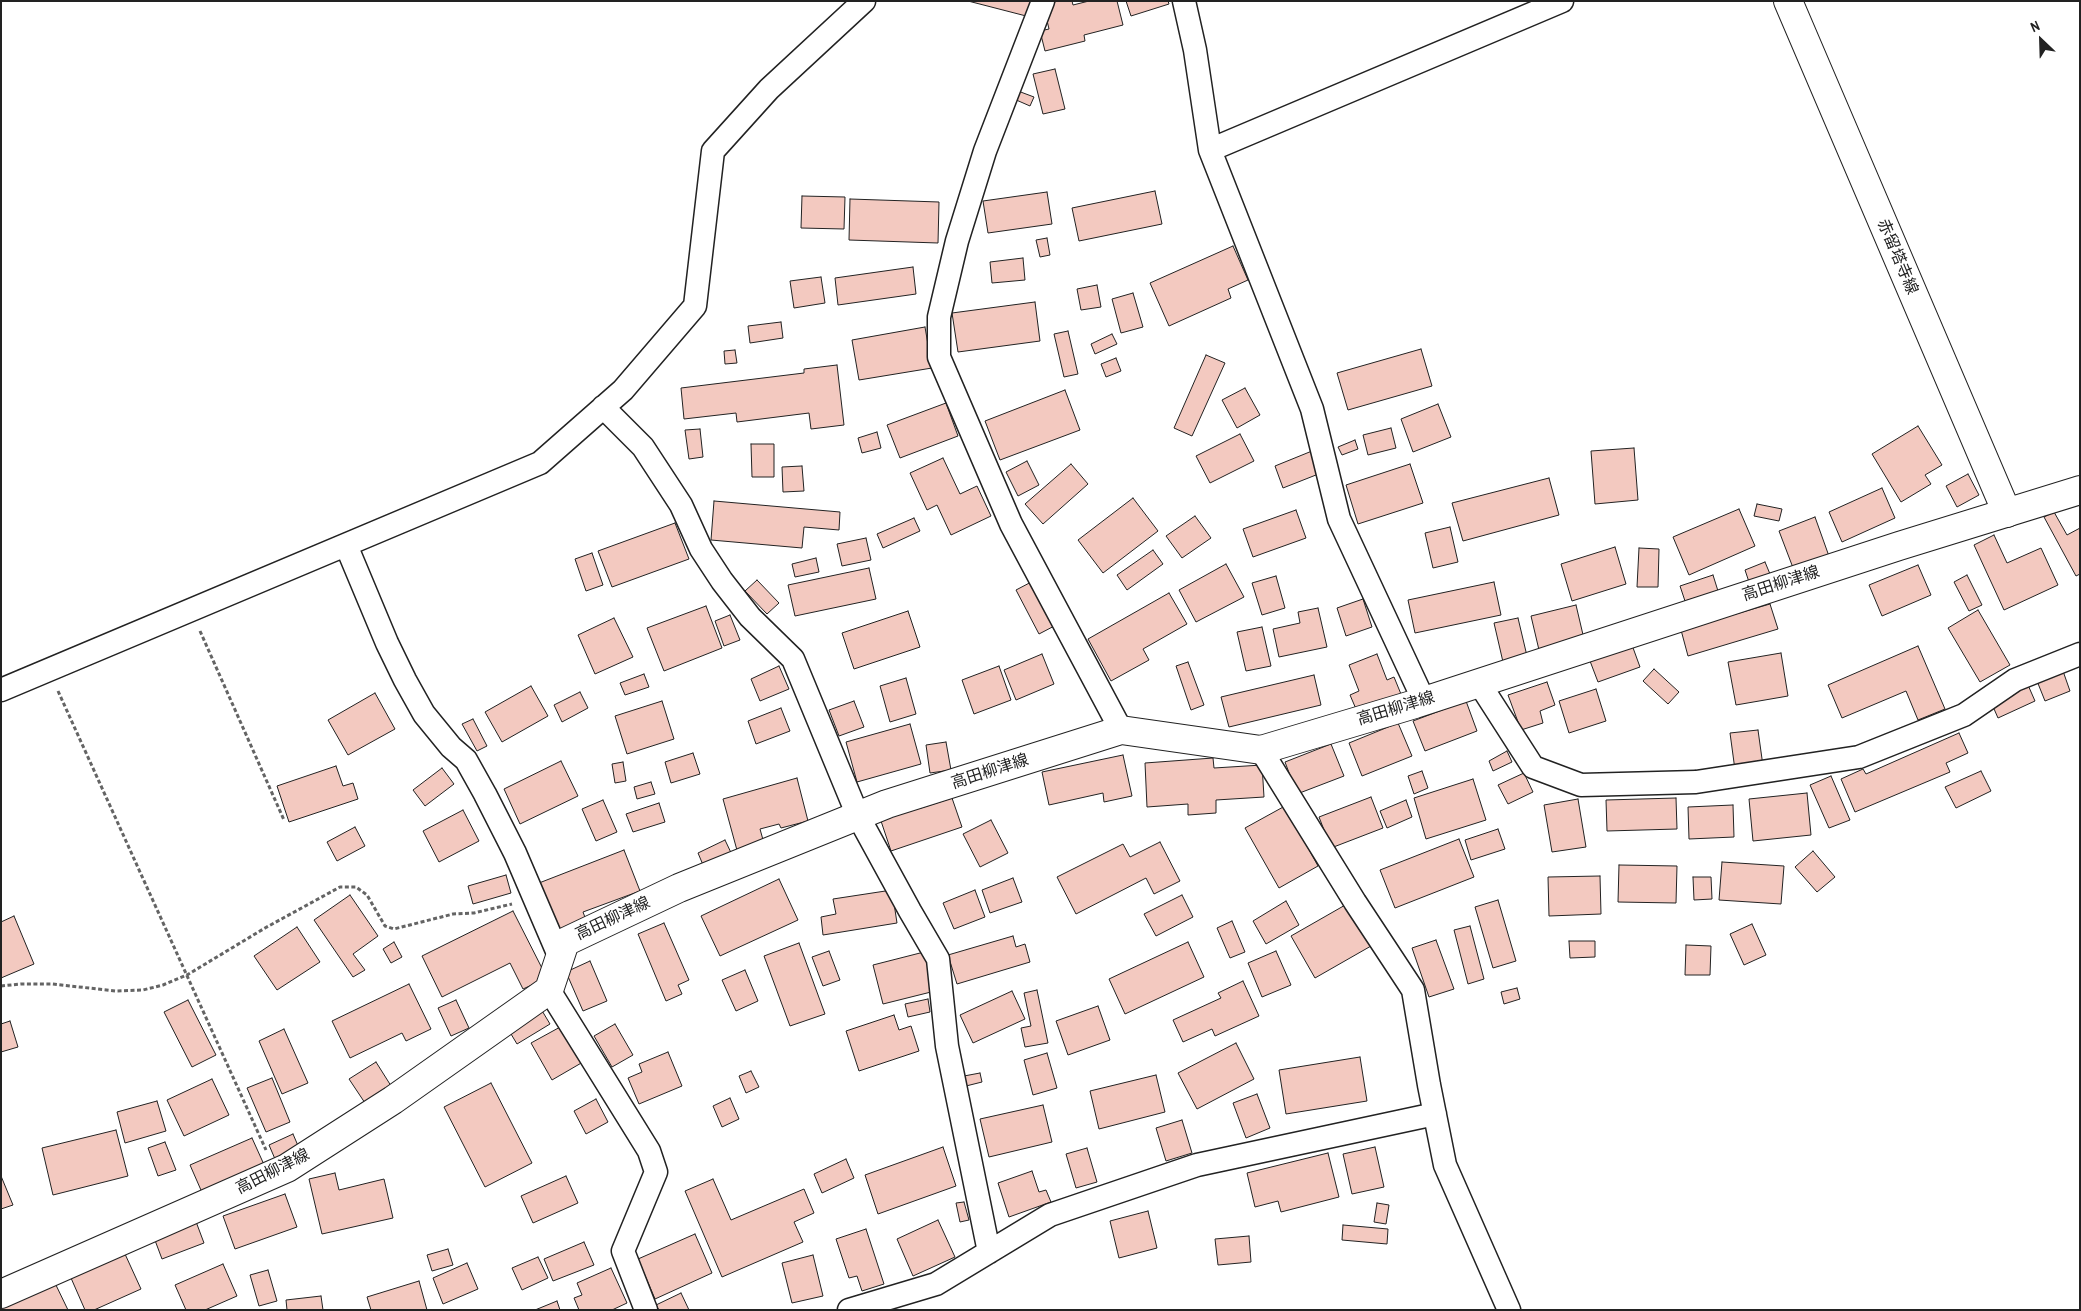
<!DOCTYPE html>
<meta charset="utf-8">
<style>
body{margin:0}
#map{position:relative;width:2081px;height:1311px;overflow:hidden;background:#fff;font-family:"Archivo Narrow",sans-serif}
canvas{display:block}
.frame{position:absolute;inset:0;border:2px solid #222;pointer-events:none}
.north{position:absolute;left:2016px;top:15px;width:50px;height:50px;-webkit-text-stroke:4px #fff;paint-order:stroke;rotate:336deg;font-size:14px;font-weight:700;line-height:20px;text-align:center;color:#222}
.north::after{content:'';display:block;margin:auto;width:18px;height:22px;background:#222;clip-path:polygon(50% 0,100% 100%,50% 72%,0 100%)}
</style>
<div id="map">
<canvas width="2081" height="1311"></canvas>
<div class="frame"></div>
<div class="north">N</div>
</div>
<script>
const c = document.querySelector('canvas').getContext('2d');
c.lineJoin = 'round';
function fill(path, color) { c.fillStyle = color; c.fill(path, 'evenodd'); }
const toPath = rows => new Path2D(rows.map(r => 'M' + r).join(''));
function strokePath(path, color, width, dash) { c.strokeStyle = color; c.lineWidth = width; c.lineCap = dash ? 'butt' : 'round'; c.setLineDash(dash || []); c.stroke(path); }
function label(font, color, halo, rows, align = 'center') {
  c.font = font + ' "Archivo Narrow","Noto Sans JP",sans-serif'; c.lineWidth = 4; c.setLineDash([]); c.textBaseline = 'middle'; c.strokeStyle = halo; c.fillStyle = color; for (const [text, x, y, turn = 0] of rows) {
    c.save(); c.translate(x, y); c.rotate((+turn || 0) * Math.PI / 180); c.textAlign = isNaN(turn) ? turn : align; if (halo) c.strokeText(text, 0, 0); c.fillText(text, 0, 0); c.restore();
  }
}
const building = toPath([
 [968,1,1034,1,1030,17,968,1],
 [1058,1,1072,1,1073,5,1089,1,1117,1,1123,25,1084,35,1085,41,1045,51,1040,31,1049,29,1045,12,1052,10,1051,3,1058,1],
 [1126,1,1168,1,1169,4,1131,16,1126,1],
 [1055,69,1065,109,1043,114,1033,74,1055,69],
 [1018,91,1034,97,1030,106,1014,99,1018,91],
 [1155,191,1162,224,1079,241,1072,208,1155,191],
 [1047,192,1052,224,988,233,983,201,1047,192],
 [802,196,845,197,844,229,801,228,802,196],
 [850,199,939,202,938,243,849,240,850,199],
 [1047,238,1050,255,1040,257,1036,240,1047,238],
 [1233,246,1248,280,1228,289,1231,298,1169,326,1150,283,1233,246],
 [1023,258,1025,280,992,283,990,262,1023,258],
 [913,267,916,294,838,305,835,278,913,267],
 [821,277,825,303,794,308,790,281,821,277],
 [1097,285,1101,307,1081,310,1077,289,1097,285],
 [1133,293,1143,327,1121,333,1112,299,1133,293],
 [1035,302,1040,341,958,352,952,313,1035,302],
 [781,322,783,338,750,343,748,326,781,322],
 [925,327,932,368,859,380,852,340,925,327],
 [1068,331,1078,374,1064,377,1054,334,1068,331],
 [1112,334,1117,344,1095,354,1091,344,1112,334],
 [1421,349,1432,386,1348,410,1337,373,1421,349],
 [735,350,737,363,725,364,724,351,735,350],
 [1206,355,1225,363,1192,436,1174,428,1206,355],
 [1116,358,1121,371,1106,377,1101,364,1116,358],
 [837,365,844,425,811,429,809,413,737,422,736,413,684,419,681,388,804,373,804,369,837,365],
 [1245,388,1260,415,1237,428,1222,400,1245,388],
 [1065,390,1080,430,1000,460,985,421,1065,390],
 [946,403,958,436,900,458,887,425,946,403],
 [1438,404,1451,437,1413,452,1401,419,1438,404],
 [1918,426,1942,465,1925,475,1931,484,1901,502,1872,454,1918,426],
 [1391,428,1396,448,1368,455,1363,435,1391,428],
 [700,429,703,457,689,459,685,430,700,429],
 [877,432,881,448,862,453,858,438,877,432],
 [1240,434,1254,461,1210,483,1196,456,1240,434],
 [1355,440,1358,449,1342,455,1338,447,1355,440],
 [751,444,774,444,774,477,752,477,751,444],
 [1634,448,1638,500,1595,504,1591,451,1634,448],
 [1312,451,1321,473,1283,488,1275,466,1312,451],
 [943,458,960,494,977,486,991,516,951,535,937,505,927,510,910,473,943,458],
 [1027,461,1039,485,1018,496,1006,472,1027,461],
 [1071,464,1088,484,1043,524,1025,504,1071,464],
 [1410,464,1423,503,1358,524,1346,485,1410,464],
 [802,466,804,491,783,492,782,467,802,466],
 [1968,474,1979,495,1957,507,1946,486,1968,474],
 [1549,478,1559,515,1463,541,1452,503,1549,478],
 [1882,488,1895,518,1842,542,1829,512,1882,488],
 [1133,498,1158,531,1103,573,1078,540,1133,498],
 [714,501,840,512,839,530,804,527,802,548,711,540,714,501],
 [1757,504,1782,509,1779,521,1754,516,1757,504],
 [1739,509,1755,546,1689,575,1673,537,1739,509],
 [1296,510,1306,538,1253,557,1243,529,1296,510],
 [2054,512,2067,535,2080,528,2080,574,2076,576,2044,517,2054,512],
 [1195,516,1211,538,1182,558,1166,536,1195,516],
 [1815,517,1830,559,1795,573,1779,531,1815,517],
 [914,518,920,531,883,548,877,534,914,518],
 [675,523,689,559,612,587,598,551,675,523],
 [1450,527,1458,562,1433,568,1425,533,1450,527],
 [1994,535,2007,563,2041,548,2058,585,2004,610,1974,545,1994,535],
 [866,538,871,560,842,566,837,544,866,538],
 [1615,547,1626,584,1572,601,1561,564,1615,547],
 [1639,548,1659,549,1658,587,1637,587,1639,548],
 [1153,550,1163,564,1127,590,1117,575,1153,550],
 [592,553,603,585,586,591,575,559,592,553],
 [816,558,819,572,795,577,792,564,816,558],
 [1765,562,1770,574,1749,582,1745,570,1765,562],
 [1226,564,1244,597,1196,622,1179,590,1226,564],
 [1918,565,1931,595,1882,616,1869,585,1918,565],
 [869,568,876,599,795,616,788,585,869,568],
 [1713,575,1718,591,1685,601,1680,586,1713,575],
 [1967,575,1982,605,1969,611,1954,582,1967,575],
 [1276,576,1285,608,1262,615,1252,583,1276,576],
 [1037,579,1060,623,1039,634,1016,590,1037,579],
 [757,580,779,603,767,614,745,591,757,580],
 [1494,582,1501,615,1415,633,1408,600,1494,582],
 [1169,593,1187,624,1143,649,1149,660,1111,681,1088,639,1169,593],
 [1363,599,1372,627,1346,636,1337,608,1363,599],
 [1770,604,1778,629,1688,656,1681,630,1770,604],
 [1576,605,1584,639,1539,650,1531,616,1576,605],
 [706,606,722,648,664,671,647,628,706,606],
 [1318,608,1327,647,1279,657,1273,629,1300,623,1298,612,1318,608],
 [1978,610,2010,665,1980,682,1948,628,1978,610],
 [908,611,920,647,854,669,842,633,908,611],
 [730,615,740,640,724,646,715,621,730,615],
 [614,618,633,657,595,674,578,635,614,618],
 [1518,618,1527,656,1503,662,1494,623,1518,618],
 [1262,627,1271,666,1246,671,1237,632,1262,627],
 [1632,645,1640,667,1598,682,1590,661,1632,645],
 [1918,646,1945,709,1918,720,1906,691,1842,718,1828,685,1918,646],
 [1781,653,1788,696,1736,705,1728,662,1781,653],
 [1042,654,1054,684,1016,700,1004,670,1042,654],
 [1377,654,1387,680,1394,677,1403,699,1359,716,1350,695,1359,691,1349,665,1377,654],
 [1188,662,1204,705,1191,710,1176,666,1188,662],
 [779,666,789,689,760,701,751,679,779,666],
 [999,666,1011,700,974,714,962,680,999,666],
 [1654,669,1679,692,1668,704,1643,681,1654,669],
 [2063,671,2070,691,2045,701,2037,681,2063,671],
 [644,674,649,687,625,695,620,683,644,674],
 [1314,675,1321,705,1229,727,1221,697,1314,675],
 [906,678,916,714,890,722,880,686,906,678],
 [1547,682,1555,705,1540,711,1543,723,1521,730,1508,695,1547,682],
 [2028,685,2035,701,1998,718,1991,702,2028,685],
 [531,686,548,716,502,742,485,712,531,686],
 [1596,689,1606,721,1569,733,1559,701,1596,689],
 [580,692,588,708,562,722,554,705,580,692],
 [375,693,395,729,348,755,328,720,375,693],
 [662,701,674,739,627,754,615,716,662,701],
 [854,701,864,727,839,736,829,710,854,701],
 [1466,701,1477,731,1425,751,1413,721,1466,701],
 [781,708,790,731,756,744,748,721,781,708],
 [473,719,487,746,477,751,462,724,473,719],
 [1398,723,1412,756,1362,776,1349,743,1398,723],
 [910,724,921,764,857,782,846,742,910,724],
 [1758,730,1763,766,1735,770,1730,733,1758,730],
 [1959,733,1968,753,1946,763,1950,772,1855,812,1841,779,1863,769,1866,774,1959,733],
 [946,742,951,770,930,773,926,745,946,742],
 [1331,744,1344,776,1297,794,1285,762,1331,744],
 [1507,751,1512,762,1493,771,1489,761,1507,751],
 [693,753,700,774,671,783,665,762,693,753],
 [1123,755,1132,796,1104,802,1103,793,1049,805,1042,772,1123,755],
 [1213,758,1214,768,1262,765,1264,797,1216,800,1216,813,1188,815,1188,804,1147,807,1145,763,1213,758],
 [561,761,578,796,520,824,504,789,561,761],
 [623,762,626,781,615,783,612,764,623,762],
 [336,766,343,786,353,783,358,799,289,822,277,786,336,766],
 [442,768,454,784,425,806,413,790,442,768],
 [1422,771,1428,788,1414,794,1408,776,1422,771],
 [1981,771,1991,791,1956,808,1945,787,1981,771],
 [1524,773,1533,792,1508,804,1498,785,1524,773],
 [1831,776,1850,820,1829,828,1810,785,1831,776],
 [797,778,808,821,781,828,779,824,760,829,765,847,738,854,723,799,797,778],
 [1473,779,1486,820,1426,839,1414,798,1473,779],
 [651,782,655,794,637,799,634,787,651,782],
 [1807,793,1811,835,1753,841,1749,799,1807,793],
 [1371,797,1383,828,1331,848,1319,817,1371,797],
 [952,798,962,827,891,851,879,815,919,802,921,808,952,798],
 [1676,798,1677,829,1607,831,1606,800,1676,798],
 [1578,799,1586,847,1552,852,1544,805,1578,799],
 [603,800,617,832,596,841,582,809,603,800],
 [1406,800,1412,817,1387,828,1380,811,1406,800],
 [659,803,665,822,633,832,626,814,659,803],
 [1733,805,1734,837,1689,839,1688,807,1733,805],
 [1285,806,1318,866,1279,888,1245,828,1285,806],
 [463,810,479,841,439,862,423,831,463,810],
 [991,820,1008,853,980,867,963,834,991,820],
 [355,827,365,846,337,861,327,842,355,827],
 [1498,829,1505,849,1471,860,1465,840,1498,829],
 [1459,839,1474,877,1395,908,1380,870,1459,839],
 [725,840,734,859,706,872,698,853,725,840],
 [1160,842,1180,881,1154,894,1146,878,1076,914,1057,877,1123,844,1130,857,1160,842],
 [624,850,640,891,583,912,586,920,557,932,539,883,624,850],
 [1813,851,1835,877,1817,892,1795,867,1813,851],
 [1722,862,1784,866,1781,904,1719,900,1722,862],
 [1619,865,1677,866,1676,903,1618,902,1619,865],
 [506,875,511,893,473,904,468,886,506,875],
 [1600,876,1601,914,1549,916,1548,877,1600,876],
 [1693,877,1711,877,1712,899,1694,900,1693,877],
 [1013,878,1022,902,990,913,982,890,1013,878],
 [779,879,798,920,720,956,701,916,779,879],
 [892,890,897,923,823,935,821,917,836,914,833,899,892,890],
 [975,890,985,917,954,929,943,903,975,890],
 [350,895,378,936,353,954,365,970,353,977,314,920,350,895],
 [1182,895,1193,917,1156,936,1144,914,1182,895],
 [1498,900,1516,961,1493,968,1475,907,1498,900],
 [1286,901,1299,925,1266,944,1253,921,1286,901],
 [1347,904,1371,946,1315,978,1291,936,1347,904],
 [513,911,547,978,523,989,510,963,442,997,422,956,513,911],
 [14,916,34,964,1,978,1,922,14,916],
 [1232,921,1245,952,1230,958,1217,928,1232,921],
 [664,923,689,980,678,985,682,994,666,1001,638,934,664,923],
 [1752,924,1766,955,1744,965,1730,934,1752,924],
 [1470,926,1484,979,1468,984,1454,930,1470,926],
 [297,927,320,962,277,990,254,956,297,927],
 [1013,936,1016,947,1025,944,1030,962,957,984,948,955,1013,936],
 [1436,940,1454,989,1429,997,1412,948,1436,940],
 [1569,941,1595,941,1595,957,1570,958,1569,941],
 [394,942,402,957,391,963,383,949,394,942],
 [1188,942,1204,977,1125,1014,1109,979,1188,942],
 [799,943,825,1014,790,1026,764,956,799,943],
 [1686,945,1711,946,1710,975,1685,975,1686,945],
 [829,951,840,980,823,986,812,957,829,951],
 [1276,951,1291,985,1262,997,1248,963,1276,951],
 [924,952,935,991,883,1004,873,965,924,952],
 [590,961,607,1001,583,1011,566,972,590,961],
 [745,970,758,1001,736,1011,722,980,745,970],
 [1243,981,1259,1016,1215,1036,1212,1029,1183,1042,1173,1020,1221,998,1218,993,1243,981],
 [409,984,431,1029,406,1041,402,1033,350,1058,332,1021,409,984],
 [1517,988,1520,999,1504,1004,1501,992,1517,988],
 [1037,990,1048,1043,1025,1047,1021,1028,1031,1026,1024,993,1037,990],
 [1012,991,1025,1019,973,1043,960,1015,1012,991],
 [928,999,930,1012,908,1017,905,1004,928,999],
 [188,1000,216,1055,192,1067,164,1012,188,1000],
 [456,1000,469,1028,451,1036,438,1008,456,1000],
 [1098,1006,1110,1040,1068,1055,1056,1021,1098,1006],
 [541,1009,550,1024,517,1044,508,1029,541,1009],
 [894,1015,899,1030,911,1026,919,1051,859,1071,846,1031,894,1015],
 [10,1021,18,1047,1,1052,1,1024,10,1021],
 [615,1024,633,1055,612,1067,594,1036,615,1024],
 [562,1026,583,1062,552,1080,531,1043,562,1026],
 [284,1029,308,1083,282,1094,259,1041,284,1029],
 [1236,1043,1254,1079,1197,1109,1178,1073,1236,1043],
 [668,1052,682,1086,639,1104,628,1078,642,1072,639,1064,668,1052],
 [1047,1053,1057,1088,1033,1095,1024,1060,1047,1053],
 [1360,1057,1367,1101,1286,1114,1279,1070,1360,1057],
 [376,1062,393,1089,367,1106,349,1079,376,1062],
 [751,1071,759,1087,746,1093,739,1076,751,1071],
 [980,1073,982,1082,966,1086,964,1076,980,1073],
 [1156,1075,1165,1112,1099,1129,1090,1091,1156,1075],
 [272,1078,290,1122,266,1132,247,1088,272,1078],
 [212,1079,229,1115,184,1136,167,1100,212,1079],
 [491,1083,532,1163,485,1187,444,1107,491,1083],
 [1257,1094,1270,1128,1246,1138,1233,1103,1257,1094],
 [730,1098,739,1119,722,1127,713,1106,730,1098],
 [596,1099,608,1122,586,1134,574,1111,596,1099],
 [157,1101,166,1131,125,1143,117,1112,157,1101],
 [1043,1105,1052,1142,989,1157,980,1119,1043,1105],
 [1182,1120,1192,1153,1166,1161,1156,1128,1182,1120],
 [116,1130,128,1176,53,1195,42,1148,116,1130],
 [293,1134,299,1148,275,1159,269,1145,293,1134],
 [252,1138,266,1169,204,1197,190,1165,252,1138],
 [165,1142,176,1170,158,1176,148,1148,165,1142],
 [943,1147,956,1186,878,1214,865,1175,943,1147],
 [1375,1147,1384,1187,1352,1194,1343,1154,1375,1147],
 [1087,1148,1097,1182,1076,1188,1066,1154,1087,1148],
 [1328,1153,1339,1197,1281,1212,1278,1201,1255,1207,1247,1173,1328,1153],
 [846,1159,854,1178,822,1193,814,1174,846,1159],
 [1032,1171,1039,1192,1046,1190,1051,1202,1009,1217,998,1183,1032,1171],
 [335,1173,339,1190,384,1179,393,1218,322,1234,309,1179,335,1173],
 [1,1176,13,1205,1,1209,1,1176],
 [566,1176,578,1203,533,1223,521,1196,566,1176],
 [713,1179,731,1220,804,1189,814,1213,794,1222,803,1242,722,1277,685,1191,713,1179],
 [285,1194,297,1227,235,1249,223,1216,285,1194],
 [964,1202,969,1220,960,1222,956,1203,964,1202],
 [1377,1203,1389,1205,1386,1224,1374,1222,1377,1203],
 [1148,1211,1157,1248,1119,1258,1110,1221,1148,1211],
 [195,1219,204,1243,162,1259,153,1235,195,1219],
 [938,1220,955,1257,913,1276,897,1239,938,1220],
 [1343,1225,1388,1229,1387,1244,1342,1240,1343,1225],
 [866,1229,884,1284,862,1291,857,1276,849,1278,836,1239,866,1229],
 [695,1234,712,1273,655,1299,638,1259,695,1234],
 [1249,1236,1251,1262,1218,1265,1215,1239,1249,1236],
 [584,1242,594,1265,553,1281,544,1259,584,1242],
 [448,1249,453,1265,432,1271,427,1255,448,1249],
 [125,1254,141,1289,94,1310,85,1310,71,1278,125,1254],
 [813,1255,823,1296,792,1303,782,1263,813,1255],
 [538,1257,548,1278,522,1290,512,1268,538,1257],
 [467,1263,478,1289,443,1304,433,1278,467,1263],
 [223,1264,237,1296,205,1310,186,1310,175,1285,223,1264],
 [611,1268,627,1303,612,1310,579,1310,574,1298,582,1295,577,1283,611,1268],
 [268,1270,277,1301,259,1306,250,1275,268,1270],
 [54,1281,68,1310,1,1310,1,1308,54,1281],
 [419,1281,427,1310,371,1310,367,1297,419,1281],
 [681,1293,689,1310,659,1310,656,1305,681,1293],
 [321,1296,323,1310,287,1310,286,1300,321,1296],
 [557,1301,560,1310,535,1310,557,1301]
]);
const path = toPath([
 [200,631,284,820],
 [58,691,266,1150],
 [1,986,21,984,52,984,116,991,143,990,163,985,187,975,265,928,340,887,356,887,367,895,385,926,394,929,453,914,474,913,512,904]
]);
const minor = toPath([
 [1043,1,985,151,957,241,939,317,939,357,1011,524,1121,730],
 [1184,1,1195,50,1210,150,1312,409,1339,519,1424,701],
 [1210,150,1562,1],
 [603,407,643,447,681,505,701,549,722,581,750,617,793,659,858,816,910,911,938,959,947,1046,989,1252],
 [346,545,387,643,405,680,424,714,451,747,466,760,485,794,515,853,560,958],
 [1479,683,1533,767,1581,785,1696,782,1859,757,1964,715,2015,680,2080,654],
 [1,690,540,463,623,390,695,306,713,151,769,89,864,1],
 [1261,750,1355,902,1413,990,1429,1085,1445,1165,1509,1310],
 [549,990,649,1151,656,1172,623,1251,646,1310],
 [849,1310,936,1284,1050,1215,1197,1165,1435,1114]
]);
const secondary = toPath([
 [1788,1,2007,513]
]);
const primary = toPath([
 [1,1294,287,1168,393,1100,549,990,565,942,679,888,887,804,1121,730,1261,750,1415,704,1899,546,2080,490]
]);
const streetNames = [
 ["赤留塔寺線",1897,257,67],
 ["高田柳津線",1781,584,-18],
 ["高田柳津線",1396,709,-17],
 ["高田柳津線",990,772,-18],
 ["高田柳津線",613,919,-25],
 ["高田柳津線",273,1172,-27]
];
fill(building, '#f3c9c0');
strokePath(building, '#222', 1);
strokePath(minor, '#222', 25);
strokePath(secondary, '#222', 30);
strokePath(primary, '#222', 30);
strokePath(path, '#646464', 3, [4, 2.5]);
strokePath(minor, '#fff', 22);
strokePath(secondary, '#fff', 28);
strokePath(primary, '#fff', 28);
label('16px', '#222', '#fff', streetNames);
</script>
